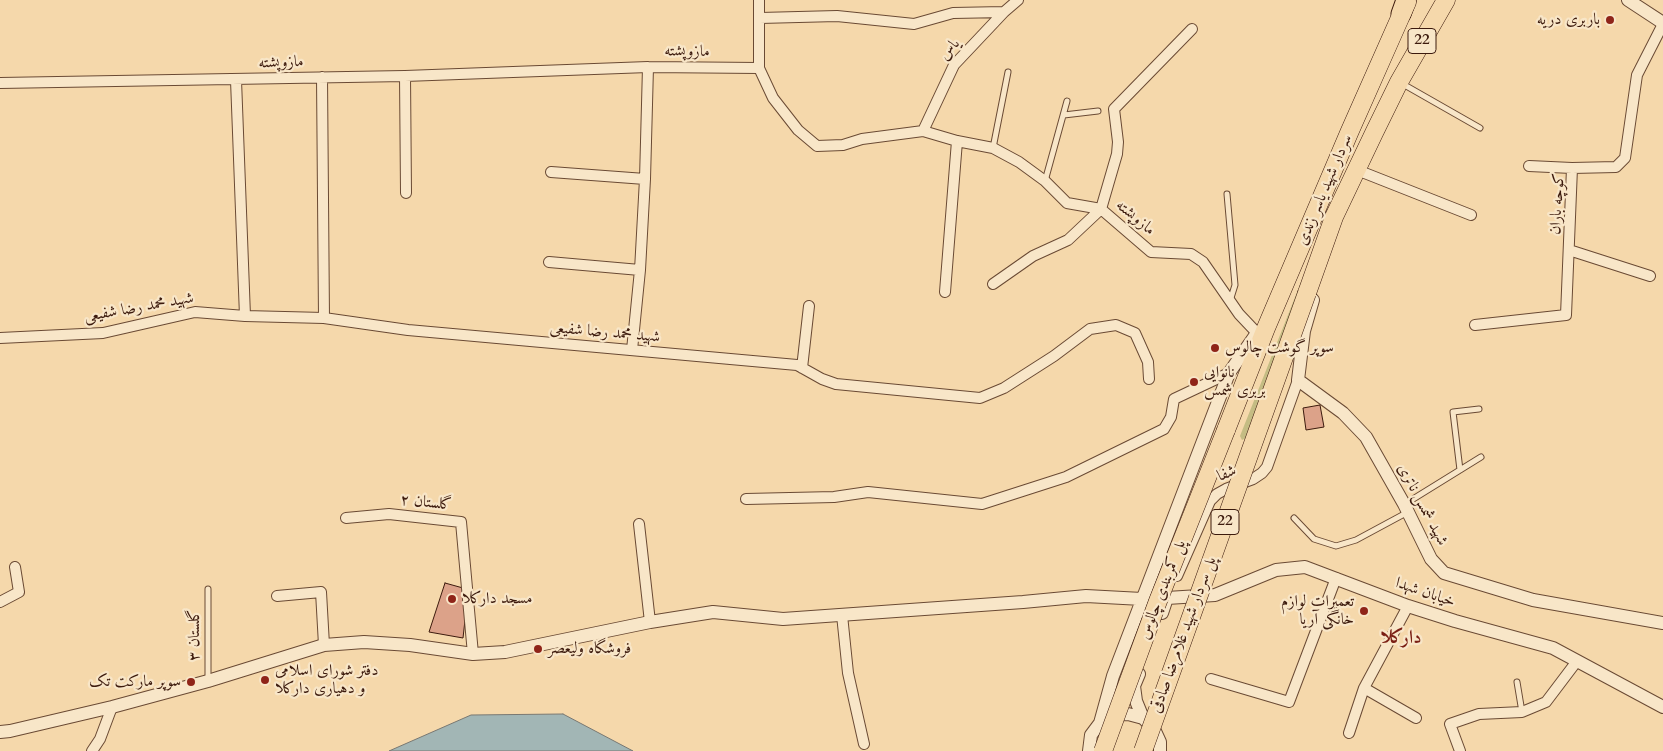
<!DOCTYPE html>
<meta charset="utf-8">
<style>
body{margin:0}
canvas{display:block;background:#f5d8ab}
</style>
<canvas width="1663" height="751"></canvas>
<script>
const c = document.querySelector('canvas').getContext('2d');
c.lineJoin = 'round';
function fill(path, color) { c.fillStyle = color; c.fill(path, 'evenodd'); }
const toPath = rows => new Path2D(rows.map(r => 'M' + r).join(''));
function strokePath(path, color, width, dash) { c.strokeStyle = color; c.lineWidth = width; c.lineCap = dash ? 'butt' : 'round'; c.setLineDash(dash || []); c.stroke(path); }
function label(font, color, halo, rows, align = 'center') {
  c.font = font + ' Cardo,Amiri,serif'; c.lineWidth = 4.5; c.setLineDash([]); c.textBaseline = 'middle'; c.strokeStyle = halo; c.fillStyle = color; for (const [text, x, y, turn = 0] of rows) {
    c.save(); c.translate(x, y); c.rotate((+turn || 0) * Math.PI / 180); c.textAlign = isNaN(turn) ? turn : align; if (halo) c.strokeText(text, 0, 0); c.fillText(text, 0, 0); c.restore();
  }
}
const green = toPath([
 [1305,272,1246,438,1242,440,1240,436]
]);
const water = toPath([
 [563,714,633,751,389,751,471,715,563,714]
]);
const building = toPath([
 [1320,405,1324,427,1306,430,1303,408,1320,405],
 [445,583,463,588,466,611,463,638,429,632,445,583]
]);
const service = toPath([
 [1401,83,1480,128],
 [1064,115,1098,111],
 [993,148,1008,72],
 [1045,181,1067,101],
 [1227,194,1235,285,1230,301],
 [1460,470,1453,412,1479,409],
 [1405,504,1481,457],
 [1294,518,1314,539,1336,546,1356,540,1408,512],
 [208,589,208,680],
 [1517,682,1522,712]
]);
const minor = toPath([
 [760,18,837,16,914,24,953,13,1004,12],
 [759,68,759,0],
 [405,76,406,193],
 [322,77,324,318],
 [236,80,245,316],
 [0,83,405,76,648,67,759,68,773,98,798,130,817,146,843,145,862,139,923,131,957,141,993,148,1019,162,1045,181,1067,203,1101,209,1151,252,1191,254,1203,262,1239,314,1257,333],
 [923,131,954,65,1004,12,1018,0],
 [1529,166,1572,168],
 [1357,170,1471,215],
 [551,172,645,179],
 [1569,250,1650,276],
 [549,262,640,270],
 [993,284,1033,256,1068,240,1101,209,1117,154,1118,142,1114,109,1192,29],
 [945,292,957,141],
 [1475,325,1566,315,1572,168,1616,167,1625,158,1637,75,1663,24],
 [0,338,103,333,195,312,245,316,324,318,408,330,797,365,822,379,836,384,980,398,1004,388,1054,356,1090,329,1116,325,1135,333,1148,362,1149,379],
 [632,350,640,270,645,179,648,67],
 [802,368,809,306],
 [746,499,834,497,868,492,982,504,1066,477,1164,429,1171,417,1174,399,1229,373],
 [346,518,389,514,461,522,473,654],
 [639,524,650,622],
 [1177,576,1210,501,1217,494,1226,489,1253,479,1262,473,1267,467,1298,380],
 [277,596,321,592,324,645],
 [0,602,19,592,15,567],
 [842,615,848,673,864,744],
 [1211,679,1289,702,1336,578],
 [1364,688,1416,718],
 [1349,733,1364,688,1408,606],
 [92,751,100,739,112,707],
 [1460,751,1450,724,1479,714,1522,712,1546,702,1577,661]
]);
const tertiary = toPath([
 [1628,0,1663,23],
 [1313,300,1304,331,1298,380,1343,413,1366,437,1404,504,1431,559,1444,573,1533,600,1663,623],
 [1162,613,1167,598,1215,595,1276,570,1305,567,1408,606,1455,621,1553,648,1663,707],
 [1139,674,1134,686,1136,701,1143,718],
 [1100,723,1113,676,1229,373,1257,333,1264,329],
 [0,732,10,731,112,707,208,681,324,645,364,642,410,645,473,654,505,652,650,622,713,612,783,619,1023,602,1086,596,1142,599],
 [1089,751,1091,735,1100,723,1113,715,1128,714,1143,718,1154,729,1160,742,1160,751]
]);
const trunk = toPath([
 [1307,293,1334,217,1374,133,1399,82,1446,0],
 [1226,430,1266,328,1349,133,1407,2]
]);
const motorway = toPath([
 [1401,14,1406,0]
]);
const trunkBridge = toPath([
 [1103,751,1158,601,1226,430],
 [1143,751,1307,293]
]);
const markers = [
 [1610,20,5,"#8f2418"],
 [1215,348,5,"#8f2418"],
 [1194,382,5,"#8f2418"],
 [452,599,5,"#8f2418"],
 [1364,611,5,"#8f2418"],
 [538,649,5,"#8f2418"],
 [265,680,5,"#8f2418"],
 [191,682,5,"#8f2418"]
];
const shields = [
 [1422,41,28],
 [1225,522,28]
];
const shieldNames = [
 ["22",1422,41],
 ["22",1225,522]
];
const poiNames = [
 ["باربری دریه",1600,20,"right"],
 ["سوپر گوشت چالوس",1225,348],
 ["نانوایی",1204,373],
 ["بربری شمس",1204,391],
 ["مسجد دارکلا",462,599],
 ["تعمیرات لوازم",1354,602,"right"],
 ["خانگی آریا",1354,620,"right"],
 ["فروشگاه ولیعصر",548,649],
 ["دفتر شورای اسلامی",275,671],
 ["و دهیاری دارکلا",275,689],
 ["سوپر مارکت تک",181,682,"right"]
];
const streetNames = [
 ["یاس",950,50,-50],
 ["مازوپشته",687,52,1],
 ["مازوپشته",281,63,-2],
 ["سردار شهید یاسر زندی",1325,190,-67],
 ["کوچه باران",1558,204,-86],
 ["مازوپشته",1135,218,40],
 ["شهید محمد رضا شفیعی",139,308,-10],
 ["شهید محمد رضا شفیعی",605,333,5],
 ["شفا",1227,474,-23],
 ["گلستان ۲",426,503,6],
 ["شهید شمس ناتری",1422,505,62],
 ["پل کمربندی چالوس",1163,590,-69],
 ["خیابان شهدا",1425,593,19],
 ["گلستان ۳",195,635,-90],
 ["پل سردار شهید غلامرضا صادقی",1184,635,-70]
];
const quarterNames = [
 ["دارکلا",1401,639]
];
fill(green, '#c4bc83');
fill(water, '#a2b6b5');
strokePath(water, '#797872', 1);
fill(building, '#dca289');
strokePath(building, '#3c1a0d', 1);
strokePath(service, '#6a4a34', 7);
strokePath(minor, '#6a4a34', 12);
strokePath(tertiary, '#6a4a34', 14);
strokePath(trunk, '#3c1a0d', 19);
strokePath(motorway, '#3c1a0d', 21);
strokePath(service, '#f8e6c8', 5);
strokePath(minor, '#f8e6c8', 10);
strokePath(tertiary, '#f8e6c8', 12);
strokePath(trunk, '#f5d8ab', 18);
strokePath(motorway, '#f5d8ab', 19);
strokePath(trunkBridge, '#3c1a0d', 19, []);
strokePath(trunkBridge, '#f5d8ab', 18);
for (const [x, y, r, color] of markers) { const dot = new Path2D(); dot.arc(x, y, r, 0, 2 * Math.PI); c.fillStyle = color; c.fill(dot); strokePath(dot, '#f8e6c8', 2); }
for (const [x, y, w] of shields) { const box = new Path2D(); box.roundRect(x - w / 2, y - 12.5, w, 25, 4); c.fillStyle = '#f8e6c8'; c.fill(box); strokePath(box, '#3c1a0d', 1); }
label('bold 15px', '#3c1a0d', null, shieldNames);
label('16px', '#3c1a0d', '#f8e6c8', poiNames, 'left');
label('16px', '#3c1a0d', '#f8e6c8', streetNames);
label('bold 19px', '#7a1f14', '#f8e6c8', quarterNames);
</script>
